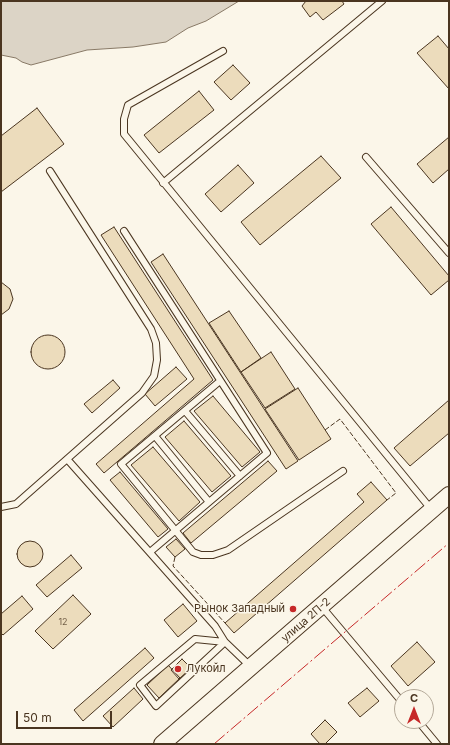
<!DOCTYPE html>
<meta charset="utf-8">
<style>
body{margin:0}
#map{position:relative;width:450px;height:745px;overflow:hidden;background:#fbf6e9;font-family:Inter,sans-serif}
canvas{display:block}
.frame{position:absolute;inset:0;border:2px solid #4a3520;pointer-events:none}
.north{position:absolute;left:394px;top:689px;width:40px;height:40px;box-sizing:border-box;background:#fbf6e9;border:1px solid #b4a999;border-radius:50%;rotate:0deg;font-size:11px;font-weight:700;line-height:16px;text-align:center;color:#4a3520}
.north::after{content:'';display:block;margin:auto;width:14px;height:18px;background:#c62828;clip-path:polygon(50% 0,100% 100%,50% 72%,0 100%)}
.scale{position:absolute;left:16px;top:711px;width:96px;height:18px;box-sizing:border-box;border:2px solid #4a3520;border-top:0;padding-left:5px;font-size:12px;line-height:14px;white-space:nowrap;color:#4a3520;-webkit-text-stroke:3px #fbf6e9;paint-order:stroke}
</style>
<div id="map">
<canvas width="450" height="745"></canvas>
<div class="frame"></div>
<div class="north">С</div>
<div class="scale">50 m</div>
</div>
<script>
const c = document.querySelector('canvas').getContext('2d');
c.lineJoin = 'round';
function fill(path, color) { c.fillStyle = color; c.fill(path, 'evenodd'); }
const toPath = rows => new Path2D(rows.map(r => 'M' + r).join(''));
function strokePath(path, color, width, dash) { c.strokeStyle = color; c.lineWidth = width; c.lineCap = dash ? 'butt' : 'round'; c.setLineDash(dash || []); c.stroke(path); }
function label(font, color, halo, rows, align = 'center') {
  c.font = font + ' Inter,sans-serif'; c.lineWidth = 3; c.setLineDash([]); c.textBaseline = 'middle'; c.strokeStyle = halo; c.fillStyle = color; for (const [text, x, y, turn = 0] of rows) {
    c.save(); c.translate(x, y); c.rotate((+turn || 0) * Math.PI / 180); c.textAlign = isNaN(turn) ? turn : align; if (halo) c.strokeText(text, 0, 0); c.fillText(text, 0, 0); c.restore();
  }
}
const water = toPath([
 [1,1,239,1,206,21,188,28,166,42,133,47,87,50,31,65,22,62,16,58,1,55,1,1]
]);
const building = toPath([
 [306,1,342,1,344,4,323,20,316,12,310,17,302,6,306,1],
 [438,36,449,49,449,89,417,53,438,36],
 [233,65,250,83,231,100,214,82,233,65],
 [199,91,214,110,159,153,144,135,199,91],
 [37,108,64,144,1,192,1,136,37,108],
 [449,137,449,169,433,183,417,164,449,137],
 [321,156,341,178,260,245,241,222,321,156],
 [238,165,254,183,221,212,205,194,238,165],
 [391,207,449,276,449,280,431,295,371,224,391,207],
 [114,227,213,380,104,473,96,464,194,379,101,235,114,227],
 [163,254,298,461,286,469,151,262,163,254],
 [1,282,10,289,13,299,9,309,1,315,1,282],
 [229,311,261,358,241,372,209,323,229,311],
 '31 352a17 17 0 1 1 34 0a17 17 0 1 1-34 0Z',
 [271,352,295,389,265,408,241,372,271,352],
 [176,367,187,379,155,406,145,394,176,367],
 [113,380,120,388,92,413,84,404,113,380],
 [298,388,331,439,299,460,265,409,298,388],
 [213,396,260,452,242,467,194,411,213,396],
 [449,400,449,433,410,466,394,448,449,400],
 [184,421,231,476,212,492,165,437,184,421],
 [153,447,200,502,179,521,131,465,153,447],
 [268,461,277,471,191,543,183,533,268,461],
 [120,472,168,529,158,537,110,480,120,472],
 [371,482,387,500,234,633,225,623,364,502,357,494,371,482],
 [176,539,185,549,175,557,166,547,176,539],
 '17 554a13 13 0 1 1 26 0a13 13 0 1 1-26 0Z',
 [71,555,82,568,47,597,36,585,71,555],
 [73,595,91,614,53,649,35,631,73,595],
 [22,596,33,609,3,635,1,633,1,614,22,596],
 [183,604,197,621,178,637,164,620,183,604],
 [417,642,435,662,408,686,391,666,417,642],
 [145,648,154,658,83,721,74,710,145,648],
 [182,659,191,668,179,679,171,670,182,659],
 [168,665,180,678,159,698,147,685,168,665],
 [134,688,143,699,113,727,103,716,134,688],
 [367,688,379,701,360,717,348,703,367,688],
 [325,720,337,732,325,744,320,744,311,734,325,720]
]);
const lane = toPath([
 [223,51,128,105,124,119,124,134,431,509],
 [366,157,449,253],
 [163,183,382,1],
 [124,231,267,453,150,552],
 [220,381,121,464,193,552,201,555,213,555,228,550,343,471],
 [185,411,240,476],
 [155,436,209,502],
 [67,459,215,626,225,642,156,706,140,685,195,639,225,642,250,666],
 [1,507,16,504,142,393,154,376,157,360,156,343,151,329,50,171],
 [322,607,402,702],
 [418,721,437,744]
]);
const secondary = toPath([
 [162,744,449,495]
]);
const fence = toPath([
 [325,430,340,419,396,493,387,500],
 [175,557,173,566,225,623]
]);
const power = toPath([
 [214,744,449,543]
]);
const markers = [
 [293,609,4,"#c62828"],
 [178,669,4,"#c62828"]
];
const numberNames = [
 ["12",63,622]
];
const poiNames = [
 ["Рынок Западный",285,609],
 ["Лукойл",186,669,"left"]
];
const streetNames = [
 ["улица 2П-2",306,620,-41]
];
fill(water, '#dcd4c6');
strokePath(water, '#887966', 1);
fill(building, '#ecdcbc');
strokePath(building, '#4a3520', 1);
strokePath(lane, '#4a3520', 8);
strokePath(secondary, '#4a3520', 18);
strokePath(lane, '#fbf6e9', 6);
strokePath(secondary, '#fbf6e9', 16);
strokePath(fence, '#4a3520', 1, [5, 2]);
strokePath(power, '#c62828', 1, [14, 3, 2, 3]);
for (const [x, y, r, color] of markers) { const dot = new Path2D(); dot.arc(x, y, r, 0, 2 * Math.PI); c.fillStyle = color; c.fill(dot); strokePath(dot, '#fbf6e9', 1.5); }
label('9px', '#725f47', null, numberNames);
label('11px', '#4a3520', '#fbf6e9', poiNames, 'right');
label('11px', '#4a3520', '#fbf6e9', streetNames);
</script>
